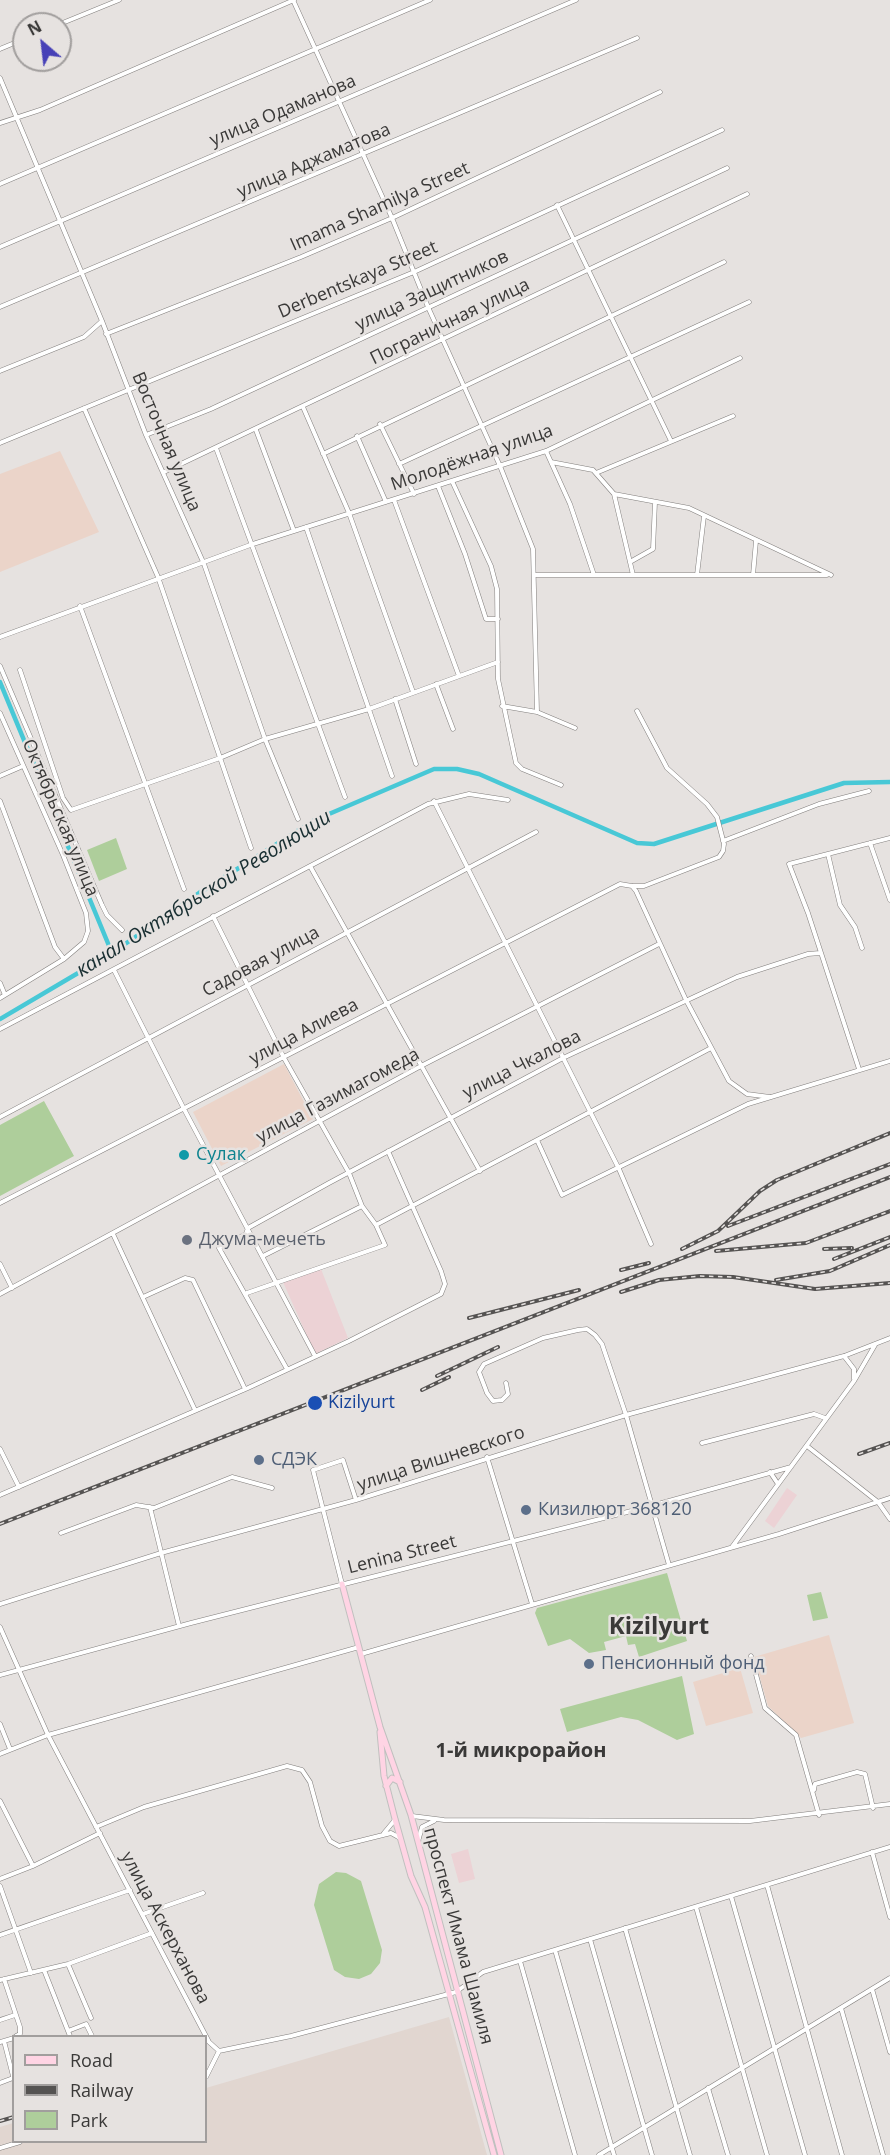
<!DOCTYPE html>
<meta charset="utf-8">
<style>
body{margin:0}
#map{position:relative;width:890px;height:2155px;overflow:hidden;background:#e6e2e0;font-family:"Open Sans",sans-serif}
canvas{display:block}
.legend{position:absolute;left:12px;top:2035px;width:195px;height:108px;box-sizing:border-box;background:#e6e2e0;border:2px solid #a19e9d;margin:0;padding:8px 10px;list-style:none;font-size:18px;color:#3a3938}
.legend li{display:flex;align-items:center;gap:12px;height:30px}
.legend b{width:30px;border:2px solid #a19e9d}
.north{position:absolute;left:12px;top:12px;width:60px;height:60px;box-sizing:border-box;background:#e6e2e0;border:2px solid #a19e9d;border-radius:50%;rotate:332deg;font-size:16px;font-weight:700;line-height:24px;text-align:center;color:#3a3938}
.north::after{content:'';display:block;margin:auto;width:21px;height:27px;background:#4741b7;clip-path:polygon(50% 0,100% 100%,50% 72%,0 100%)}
</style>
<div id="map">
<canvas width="890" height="2155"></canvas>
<ul class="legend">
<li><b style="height:8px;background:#ffd4e4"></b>Road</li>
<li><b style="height:8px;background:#555352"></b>Railway</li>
<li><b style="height:16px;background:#aece9b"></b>Park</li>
</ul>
<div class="north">N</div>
</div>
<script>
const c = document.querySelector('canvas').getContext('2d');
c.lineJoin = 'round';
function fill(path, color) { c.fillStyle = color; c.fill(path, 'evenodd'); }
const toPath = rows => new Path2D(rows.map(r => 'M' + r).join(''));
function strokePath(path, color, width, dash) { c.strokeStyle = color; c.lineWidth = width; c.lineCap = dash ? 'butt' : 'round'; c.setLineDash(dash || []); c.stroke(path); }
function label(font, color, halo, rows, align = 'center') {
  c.font = font + ' "Open Sans",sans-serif'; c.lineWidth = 5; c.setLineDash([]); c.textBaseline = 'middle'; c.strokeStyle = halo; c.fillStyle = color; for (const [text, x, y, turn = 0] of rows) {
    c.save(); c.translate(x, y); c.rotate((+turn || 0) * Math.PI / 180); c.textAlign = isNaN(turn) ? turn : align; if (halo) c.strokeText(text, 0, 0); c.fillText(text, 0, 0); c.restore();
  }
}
const commercial = toPath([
 [321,1269,348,1338,315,1354,283,1282],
 [787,1488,797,1495,774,1528,765,1521],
 [468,1849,475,1879,459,1883,451,1854]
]);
const built = toPath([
 [449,2017,487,2155,0,2155,0,2127,13,2123,14,2142,206,2142,206,2088]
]);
const education = toPath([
 [60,451,99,532,0,572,0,474],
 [284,1064,313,1119,221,1166,193,1112],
 [829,1635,854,1723,801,1738,768,1706,754,1657],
 [740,1668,753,1713,706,1726,693,1682]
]);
const green = toPath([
 [116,838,127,869,99,881,87,850],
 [44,1101,74,1156,0,1196,0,1125],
 [667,1573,687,1641,639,1657,635,1644,628,1645,626,1636,604,1642,606,1650,589,1653,570,1639,548,1646,535,1613,537,1608],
 [821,1592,828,1618,813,1621,807,1595],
 [682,1676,694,1734,677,1740,638,1720,621,1717,567,1732,560,1709],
 [336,1872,346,1873,361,1881,382,1950,380,1963,371,1974,359,1979,345,1977,334,1970,314,1905,319,1884]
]);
const canal = toPath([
 [0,682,112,953],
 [0,1019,112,953,199,893,315,820,434,769,457,769,479,774,637,843,654,844,844,783,890,782]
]);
const minor = toPath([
 [293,0,392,218,428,307,500,466,533,549,537,712],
 [60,24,119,0],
 [0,49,24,39],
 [0,78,102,321,146,435,204,564,265,739,298,819],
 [0,123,40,110,294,0],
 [0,184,430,0],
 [557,205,671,441],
 [0,247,576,0],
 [0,307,637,38],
 [106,334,301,257,392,218,660,92],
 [0,371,84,337,102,321],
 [303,407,349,513,413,692],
 [84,408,158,577,251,848],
 [380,424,414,494],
 [256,430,294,531],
 [146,435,211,409,727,168],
 [357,436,386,502],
 [0,443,414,272,722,130],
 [216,448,345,797],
 [546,451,570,504,594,575],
 [323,454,724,262],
 [551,462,593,470,614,494,689,508,831,575],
 [399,464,749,302],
 [164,472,747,194],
 [596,473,733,416],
 [452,481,491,566,497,589,498,679,516,763,522,769,561,785],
 [438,486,465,554,486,619,498,619],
 [614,494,633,575],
 [394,500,459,676],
 [306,527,392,776],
 [630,562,653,549,655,502],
 [534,575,827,575],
 [697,575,704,516],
 [753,575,756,541],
 [80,606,184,889],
 [0,637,253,544,546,451,740,358],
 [0,666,102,905,107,915,122,930],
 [20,670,63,798,71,810,220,758,265,739,369,709,498,662],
 [436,684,453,729],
 [395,699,416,764],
 [502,706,537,712,575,728],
 [0,713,63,855,86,913,88,931,84,942,64,959,0,998],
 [0,776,23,766],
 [0,801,55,947,64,959],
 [434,801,619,1169,651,1244],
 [723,841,819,804,869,791],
 [870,843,890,900],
 [828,854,840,905,855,927,862,948],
 [310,866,480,1171],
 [633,886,644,886,719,857,723,851,724,844,717,817,707,804,667,768,637,711],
 [213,916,284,1058,349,1173,362,1206],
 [114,970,184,1109,315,1356],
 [0,983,5,995],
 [0,1029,428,804,469,794,508,800],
 [859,1069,808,913,789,864,890,838],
 [0,1117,536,832],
 [537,1140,562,1195,748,1104,890,1061],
 [0,1203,620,884,632,886,636,891,686,1000,729,1081,747,1094,770,1097],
 [376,1225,711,1048],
 [113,1234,195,1410],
 [0,1264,12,1288],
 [247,1293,385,1245,376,1225,362,1206,263,1256],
 [0,1294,421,1066,659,944],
 [143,1297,185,1278,193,1280,245,1389],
 [844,1356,854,1369,854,1379],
 [287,1369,219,1248,246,1234,248,1228,329,1183,563,1058,737,977,808,954,820,953],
 [506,1383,508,1394,502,1400,493,1401,487,1393,479,1372,484,1364,543,1338,578,1330,587,1329,595,1335,602,1344,626,1415,669,1565],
 [702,1443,814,1414,825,1418],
 [807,1446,878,1502,890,1519],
 [0,1449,19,1487],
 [487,1457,532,1604],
 [770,1472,778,1484],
 [0,1495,248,1388,349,1341,441,1294,445,1284,441,1271,388,1151],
 [150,1507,179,1626],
 [61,1533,136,1505,154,1508,232,1477,272,1488],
 [732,1547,854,1381,875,1345],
 [342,1584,313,1470,343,1460,356,1500],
 [0,1604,161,1553,356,1500,626,1415,844,1356,890,1338],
 [0,1627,48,1735,209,2042,219,2051,291,2036,456,1992,483,1972,890,1847],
 [361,1654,779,1534,890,1498],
 [751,1656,765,1708,796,1735,819,1815],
 [0,1675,191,1623,651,1506,791,1467],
 [0,1724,10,1749],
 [0,1754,48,1735,359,1647],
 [814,1790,815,1784,857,1772,865,1774,873,1808],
 [0,1801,33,1866],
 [412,1816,444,1820,750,1821,890,1804],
 [96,1827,144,1807,287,1766,302,1770,310,1782,322,1826,330,1841,339,1846,391,1833,400,1838],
 [384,1833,394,1821],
 [419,1838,422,1827,434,1821],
 [872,1852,890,1917],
 [0,1879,33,1866,100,1833],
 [767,1885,842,2155],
 [0,1886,31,1973],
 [731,1896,805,2155],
 [696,1907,767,2155],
 [143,1914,203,1893],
 [625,1928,690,2155],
 [0,1935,130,1890],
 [590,1939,652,2155],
 [555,1950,614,2155],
 [520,1961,575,2155],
 [68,1964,91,2018],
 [44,1970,70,2036],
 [4,1979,20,2027,20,2034,16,2036],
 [0,1980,68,1964,152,1933],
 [872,1989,890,2052],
 [841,2008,883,2155],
 [0,2020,15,2015],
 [68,2031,86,2024,92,2036],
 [4,2041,14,2080],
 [0,2042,14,2038],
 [206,2077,219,2051],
 [0,2083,13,2078],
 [708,2088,728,2155],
 [0,2148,20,2142],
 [599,2155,890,1978]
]);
const major = toPath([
 [342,1584,380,1727,411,1815,501,2155],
 [380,1732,384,1776,395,1819,411,1876,425,1907,494,2155],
 [386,1786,392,1778,400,1782]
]);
const rail = toPath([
 [728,1226,890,1164],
 [682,1249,718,1231,760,1191,777,1180,890,1133],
 [824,1249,852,1248],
 [716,1251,806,1243,890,1211],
 [834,1259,890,1237],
 [621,1270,649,1263],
 [776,1280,830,1271,890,1245],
 [621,1292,659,1280,700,1276,733,1277,815,1289,890,1283],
 [469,1318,579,1290],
 [437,1376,498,1347],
 [422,1390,449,1377],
 [859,1454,890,1443],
 [0,1524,890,1177],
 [0,2121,14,2117]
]);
const markers = [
 [184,1155,6,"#0f9aa8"],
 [187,1240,6,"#6b7280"],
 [315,1403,8,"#1a4fb4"],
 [259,1460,6,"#5c6f8a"],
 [526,1510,6,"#5c6f8a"],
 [589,1664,6,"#5c6f8a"]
];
const streetNames = [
 ["улица Одаманова",283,111,-23],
 ["улица Аджаматова",314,161,-23],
 ["Imama Shamilya Street",380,207,-24],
 ["Derbentskaya Street",358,280,-23],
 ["улица Защитников",432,291,-25],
 ["Пограничная улица",450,322,-26],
 ["Восточная улица",166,442,67],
 ["Молодёжная улица",472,458,-19],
 ["Октябрьская улица",60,818,67],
 ["Садовая улица",261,962,-28],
 ["улица Алиева",304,1032,-28],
 ["улица Чкалова",522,1065,-27],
 ["улица Газимагомеда",338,1096,-28],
 ["улица Вишневского",441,1459,-18],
 ["Lenina Street",402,1555,-14],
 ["улица Аскерханова",165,1928,62],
 ["проспект Имама Шамиля",458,1936,75]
];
const cultureNames = [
 ["Сулак",196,1155]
];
const worshipNames = [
 ["Джума-мечеть",199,1240]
];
const transitNames = [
 ["Kizilyurt",328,1403]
];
const serviceNames = [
 ["СДЭК",271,1460],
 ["Кизилюрт 368120",538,1510],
 ["Пенсионный фонд",601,1664]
];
const waterNames = [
 ["канал Октябрьской Революции",204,894,-32]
];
const neighbourhoodNames = [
 ["1-й микрорайон",521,1751]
];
const districtNames = [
 ["Kizilyurt",659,1627]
];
fill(commercial, '#ecd2d5');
fill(built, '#e1d6d0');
fill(education, '#ebd4c9');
fill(green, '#aece9b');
strokePath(canal, '#48c8d6', 4.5);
strokePath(minor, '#827f7d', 5);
strokePath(major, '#c0c0bf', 7);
strokePath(minor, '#fff', 4);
strokePath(major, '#ffd4e4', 5);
strokePath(rail, '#555352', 4);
strokePath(rail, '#e6e2e0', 1.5, [4.5]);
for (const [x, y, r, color] of markers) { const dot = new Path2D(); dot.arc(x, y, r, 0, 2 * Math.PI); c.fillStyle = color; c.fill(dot); strokePath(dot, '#e6e2e0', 2); }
label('18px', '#3a3938', '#e6e2e0', streetNames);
label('18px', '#0d838f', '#e6e2e0', cultureNames, 'left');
label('18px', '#5b616d', '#e6e2e0', worshipNames, 'left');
label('18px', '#164399', '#e6e2e0', transitNames, 'left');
label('18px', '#4e5e75', '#e6e2e0', serviceNames, 'left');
label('italic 20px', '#182e31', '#e6e2e0', waterNames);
label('bold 20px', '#3a3938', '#e6e2e0', neighbourhoodNames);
label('bold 24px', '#3a3938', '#e6e2e0', districtNames);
</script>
